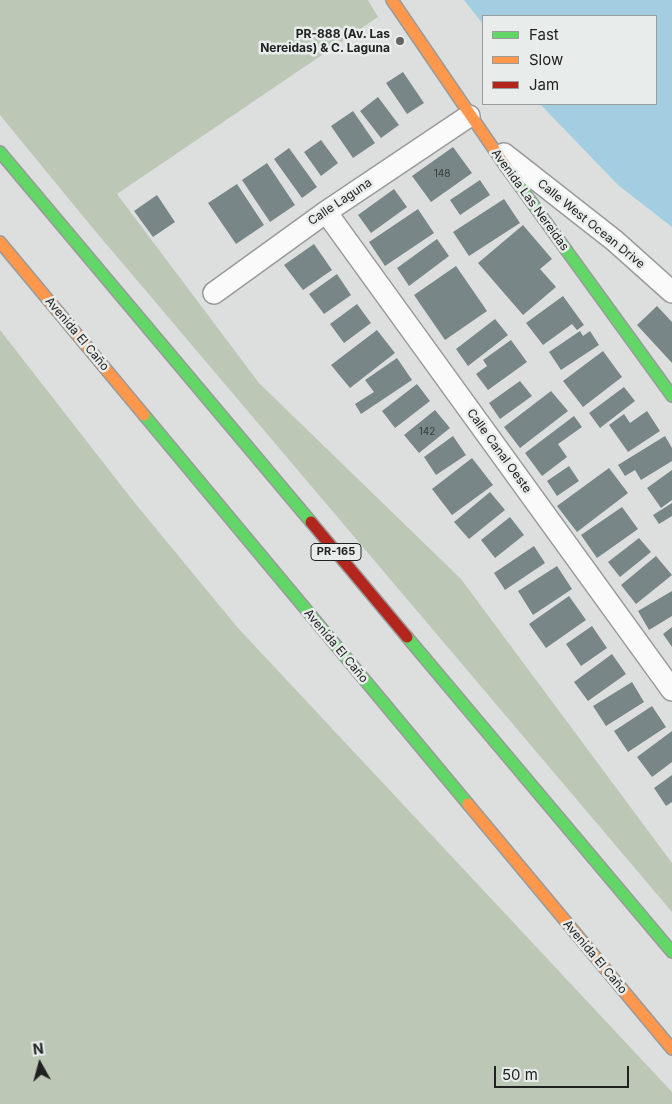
<!DOCTYPE html>
<meta charset="utf-8">
<style>
body{margin:0}
#map{position:relative;width:672px;height:1104px;overflow:hidden;background:#dcdfde;font-family:Inter,sans-serif}
canvas{display:block}
.legend{position:absolute;left:482px;top:15px;width:175px;height:90px;box-sizing:border-box;background:#e8edec;border:1px solid #989c9b;margin:0;padding:6px 9px;list-style:none;font-size:15px;color:#202221}
.legend li{display:flex;align-items:center;gap:10px;height:25px}
.legend b{width:25px;border:1px solid #989c9b}
.north{position:absolute;left:15px;top:1039px;width:50px;height:50px;-webkit-text-stroke:4px #e8edec;paint-order:stroke;rotate:353deg;font-size:14px;font-weight:700;line-height:20px;text-align:center;color:#202221}
.north::after{content:'';display:block;margin:auto;width:18px;height:22px;background:#202221;clip-path:polygon(50% 0,100% 100%,50% 72%,0 100%)}
.scale{position:absolute;left:494px;top:1066px;width:135px;height:22px;box-sizing:border-box;border:2px solid #202221;border-top:0;padding-left:6px;font-size:15px;line-height:18px;white-space:nowrap;color:#202221;-webkit-text-stroke:4px #e8edec;paint-order:stroke}
</style>
<div id="map">
<canvas width="672" height="1104"></canvas>
<ul class="legend">
<li><b style="height:6px;background:#63d668"></b>Fast</li>
<li><b style="height:6px;background:#ff974d"></b>Slow</li>
<li><b style="height:6px;background:#b3261e"></b>Jam</li>
</ul>
<div class="north">N</div>
<div class="scale">50 m</div>
</div>
<script>
const c = document.querySelector('canvas').getContext('2d');
c.lineJoin = 'round';
function fill(path, color) { c.fillStyle = color; c.fill(path, 'evenodd'); }
const toPath = rows => new Path2D(rows.map(r => 'M' + r).join(''));
function strokePath(path, color, width, dash) { c.strokeStyle = color; c.lineWidth = width; c.lineCap = dash ? 'butt' : 'round'; c.setLineDash(dash || []); c.stroke(path); }
function label(font, color, halo, rows, align = 'center') {
  c.font = font + ' Inter,sans-serif'; c.lineWidth = 5; c.setLineDash([]); c.textBaseline = 'middle'; c.strokeStyle = halo; c.fillStyle = color; for (const [text, x, y, turn = 0] of rows) {
    c.save(); c.translate(x, y); c.rotate((+turn || 0) * Math.PI / 180); c.textAlign = isNaN(turn) ? turn : align; if (halo) c.strokeText(text, 0, 0); c.fillText(text, 0, 0); c.restore();
  }
}
const green = toPath([
 [0,0,368,0,378,17,117,194,259,383,461,579,672,863,672,912,91,226,0,115],
 [0,330,134,502,238,628,672,1092,672,1104,0,1104]
]);
const water = toPath([
 [464,0,672,0,672,227,618,185,540,104,656,104,656,16,483,16,483,24]
]);
const building = toPath([
 [403,72,424,103,407,114,386,83],
 [378,97,399,125,381,138,360,111],
 [353,111,375,143,353,158,331,126],
 [321,140,338,163,321,176,304,152],
 [453,147,472,173,431,202,412,176],
 [289,148,317,187,302,198,274,159],
 [267,163,295,205,270,222,242,180],
 [480,180,490,195,460,215,450,200],
 [237,184,264,225,236,244,208,203],
 [394,189,407,207,371,233,358,215],
 [157,195,175,222,153,237,134,211],
 [504,199,520,223,469,256,453,232],
 [418,209,434,233,385,266,369,242],
 [523,225,552,259,540,269,556,287,523,315,478,263],
 [437,239,449,256,409,286,397,268],
 [314,244,332,270,303,290,284,265],
 [456,266,487,311,445,340,414,295],
 [337,274,351,295,324,314,309,294],
 [563,296,584,325,577,330,572,324,543,345,526,323],
 [357,304,371,323,344,343,330,324],
 [657,306,672,322,672,363,637,325],
 [495,319,508,335,468,366,456,349],
 [377,330,395,353,350,388,331,365],
 [580,331,583,336,590,331,599,345,561,370,549,352],
 [511,340,527,362,488,390,476,374,487,366,483,360],
 [603,351,622,377,583,407,563,381],
 [397,358,412,380,361,414,355,404,374,392,365,380],
 [520,381,532,396,500,419,489,403],
 [417,384,430,401,395,428,382,411],
 [624,387,635,401,600,428,589,413],
 [551,391,568,411,520,448,504,427],
 [435,410,450,428,419,453,404,435],
 [647,411,660,431,628,452,609,425,624,414,630,423],
 [574,416,582,427,558,444,567,457,542,476,525,453],
 [453,436,466,455,436,475,424,457],
 [665,436,672,448,672,461,641,480,635,470,625,476,618,465],
 [472,458,493,485,452,515,432,489],
 [569,466,579,481,557,496,547,481],
 [609,468,628,493,577,532,557,506],
 [672,470,672,500,661,508,647,488],
 [490,492,505,510,469,539,454,522],
 [672,503,672,516,659,524,653,515],
 [622,507,638,529,597,558,581,535],
 [510,517,524,535,495,558,481,540],
 [639,538,651,552,620,577,608,562],
 [534,546,545,563,505,590,494,573],
 [656,556,672,575,636,604,621,585],
 [557,566,572,589,533,615,518,591],
 [672,591,672,616,649,630,638,611],
 [569,596,586,620,546,648,529,624],
 [592,626,607,648,581,666,566,644],
 [672,627,672,647,663,634],
 [612,654,626,674,588,701,574,682],
 [632,682,644,702,606,726,593,706],
 [652,706,666,727,628,752,614,731],
 [672,731,672,762,652,777,637,757],
 [672,775,672,802,666,806,654,788]
]);
const street = toPath([
 [504,154,615,241,672,292],
 [326,212,672,690],
 [214,293,326,212,469,116]
]);
const fast = toPath([
 [0,152,311,522],
 [506,167,672,396],
 [144,415,468,804],
 [407,637,672,952]
]);
const slow = toPath([
 [392,0,506,167],
 [0,242,144,415],
 [468,804,672,1049]
]);
const jam = toPath([
 [311,522,407,637]
]);
const markers = [
 [400,41,5,"#626463"]
];
const numberNames = [
 ["148",442,174],
 ["142",427,432]
];
const shields = [
 [336,552,50]
];
const shieldNames = [
 ["PR-165",336,552]
];
const poiNames = [
 ["PR-888 (Av. Las",390,34],
 ["Nereidas) & C. Laguna",390,48]
];
const streetNames = [
 ["Avenida Las Nereidas",530,200,54],
 ["Calle Laguna",340,202,-34],
 ["Calle West Ocean Drive",591,224,39],
 ["Avenida El Caño",77,334,50],
 ["Calle Canal Oeste",499,451,54],
 ["Avenida El Caño",336,646,50],
 ["Avenida El Caño",595,957,50]
];
fill(green, '#bdc7b6');
fill(water, '#a3cee2');
fill(building, '#798687');
strokePath(street, '#999b9a', 24);
strokePath(fast, '#999b9a', 14);
strokePath(slow, '#999b9a', 14);
strokePath(jam, '#999b9a', 14);
strokePath(street, '#fafafa', 21);
strokePath(fast, '#63d668', 11);
strokePath(slow, '#ff974d', 11);
strokePath(jam, '#b3261e', 11);
for (const [x, y, r, color] of markers) { const dot = new Path2D(); dot.arc(x, y, r, 0, 2 * Math.PI); c.fillStyle = color; c.fill(dot); strokePath(dot, '#e8edec', 2); }
label('10px', '#363b3a', null, numberNames);
for (const [x, y, w] of shields) { const box = new Path2D(); box.roundRect(x - w / 2, y - 8.5, w, 17, 4); c.fillStyle = '#e8edec'; c.fill(box); strokePath(box, '#202221', 1); }
label('bold 11px', '#202221', null, shieldNames);
label('bold 12px', '#202221', '#e8edec', poiNames, 'right');
label('12px', '#202221', '#e8edec', streetNames);
</script>
